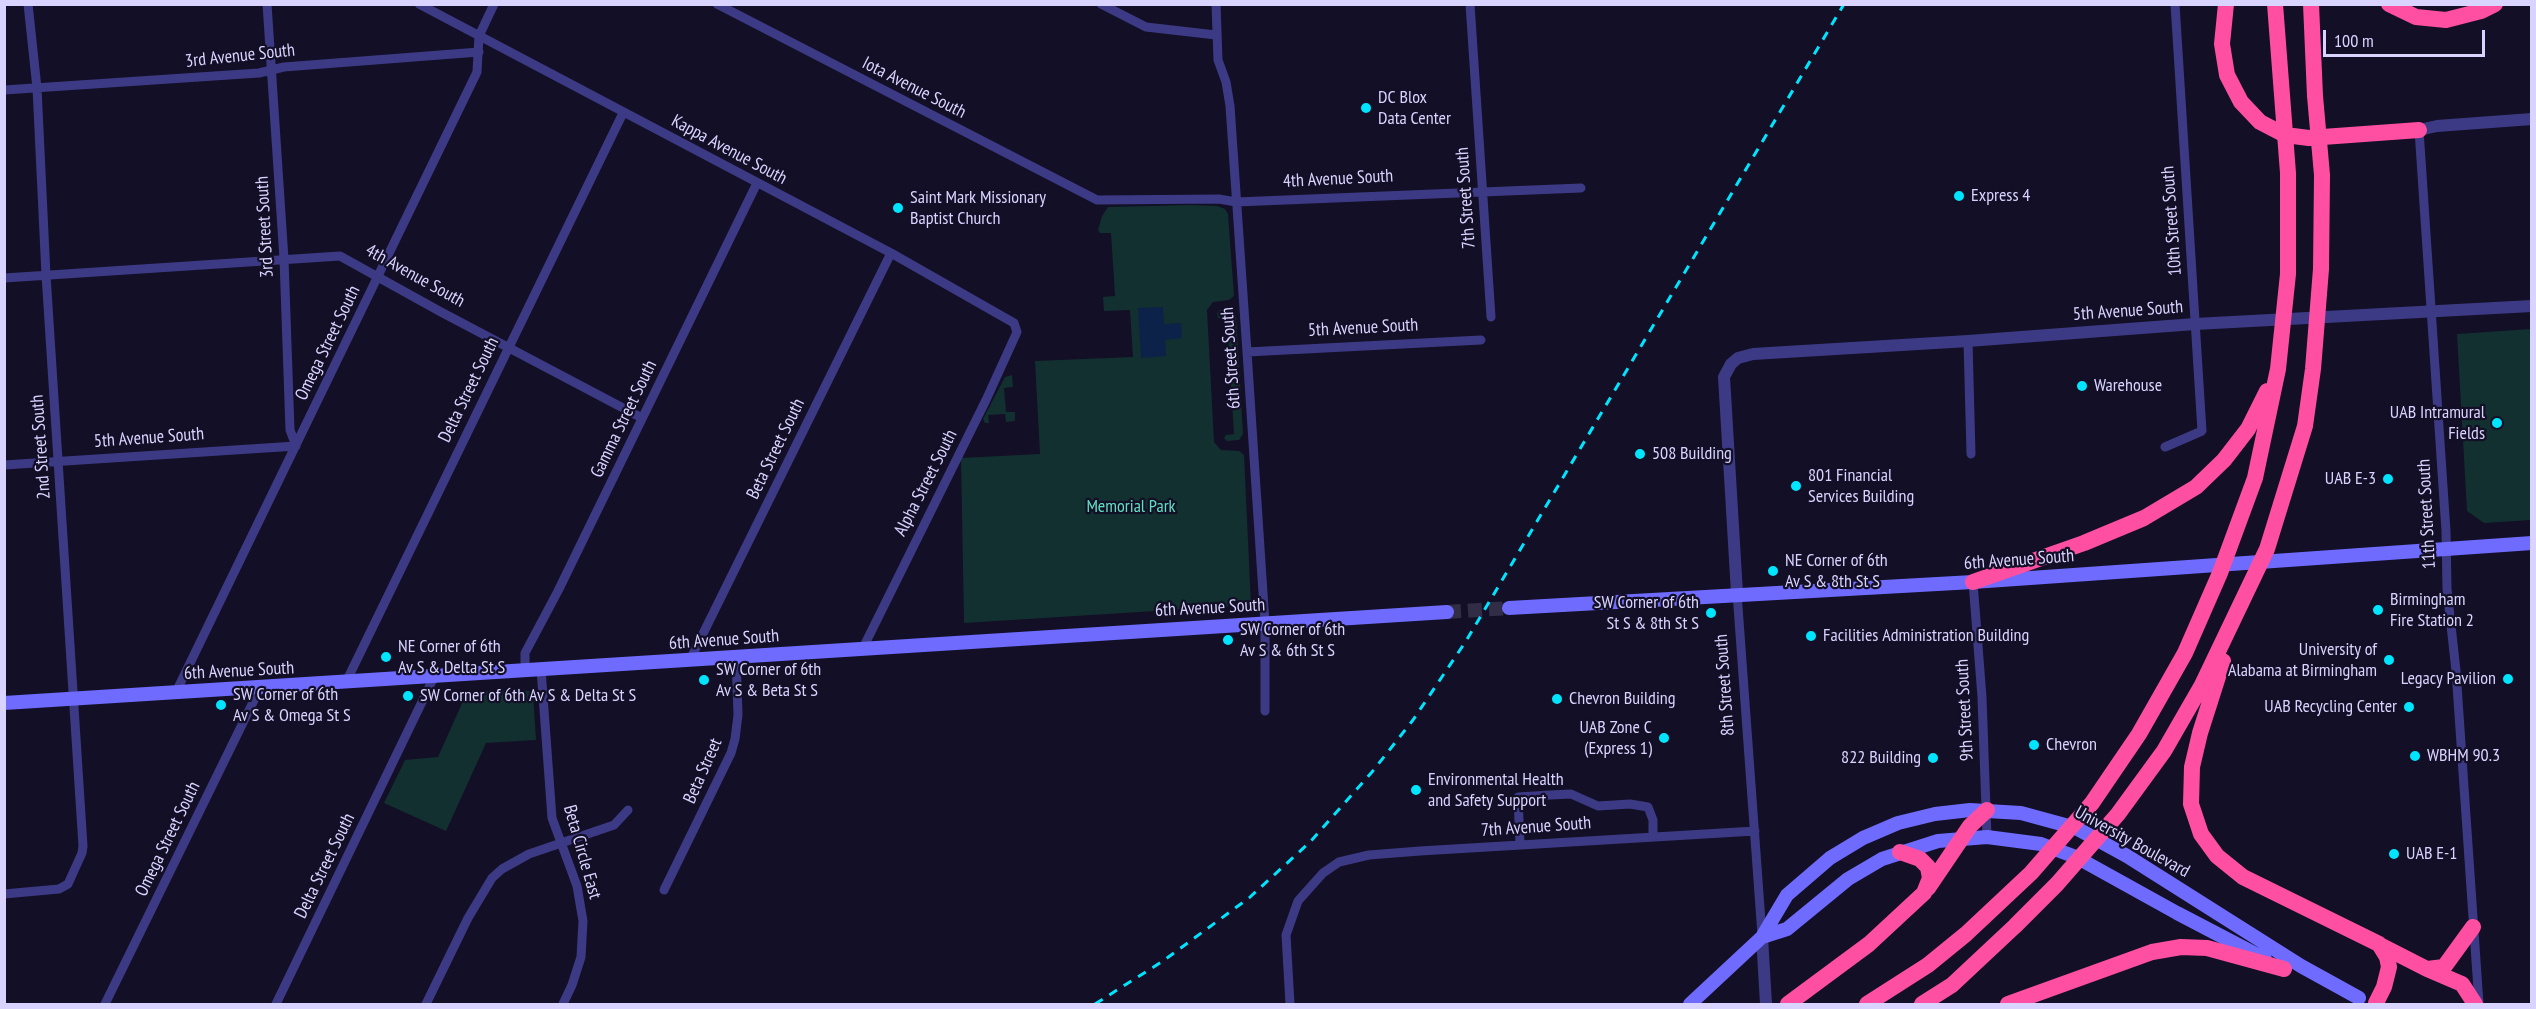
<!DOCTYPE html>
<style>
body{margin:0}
#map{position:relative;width:2536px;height:1009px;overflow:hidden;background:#130f26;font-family:"PT Sans Narrow",sans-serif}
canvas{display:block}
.frame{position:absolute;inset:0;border:6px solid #d9d4ff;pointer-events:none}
.scale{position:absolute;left:2323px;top:30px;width:162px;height:27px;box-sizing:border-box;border:3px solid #d9d4ff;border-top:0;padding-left:8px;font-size:18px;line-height:21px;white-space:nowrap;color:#d9d4ff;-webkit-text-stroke:4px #130f26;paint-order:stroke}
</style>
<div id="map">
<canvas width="2536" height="1009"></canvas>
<div class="frame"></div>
<div class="scale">100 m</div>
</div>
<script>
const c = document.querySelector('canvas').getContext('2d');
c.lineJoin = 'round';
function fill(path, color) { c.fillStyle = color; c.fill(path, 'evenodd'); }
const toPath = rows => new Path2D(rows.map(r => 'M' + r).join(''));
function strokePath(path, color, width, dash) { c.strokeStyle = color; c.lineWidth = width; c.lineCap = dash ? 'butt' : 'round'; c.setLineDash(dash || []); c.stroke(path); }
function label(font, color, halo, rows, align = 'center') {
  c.font = font + ' "PT Sans Narrow",sans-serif'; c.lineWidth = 4.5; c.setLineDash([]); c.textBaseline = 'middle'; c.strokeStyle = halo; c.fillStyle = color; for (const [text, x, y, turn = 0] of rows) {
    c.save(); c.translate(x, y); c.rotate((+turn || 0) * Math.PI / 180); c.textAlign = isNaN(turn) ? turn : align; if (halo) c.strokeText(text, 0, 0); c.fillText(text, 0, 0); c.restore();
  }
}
const green = toPath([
 [1191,205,1217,206,1225,209,1228,214,1234,296,1229,300,1213,302,1207,310,1214,442,1221,450,1239,451,1244,455,1251,605,964,623,961,458,1040,454,1035,361,1133,357,1130,310,1104,311,1103,297,1115,296,1111,233,1100,233,1098,230,1102,216,1108,207],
 [1220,310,1231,310,1236,316,1243,434,1239,440,1227,441,1224,438,1226,435,1234,434,1227,319,1218,318,1217,313],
 [2531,329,2531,520,2484,523,2467,511,2457,334],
 [1012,375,1013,387,1004,388,1006,412,1015,412,1015,421,1006,422,1005,414,988,415,989,423,985,423,983,419,1005,377],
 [521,690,530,691,533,694,536,740,486,743,446,831,384,803,405,760,438,757,467,692]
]);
const water = toPath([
 [1163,307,1164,324,1181,323,1182,338,1165,340,1166,356,1141,358,1138,308]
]);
const secondaryTunnel = toPath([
 [1447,612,1509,608]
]);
const minor = toPath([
 [419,4,891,253,1014,323,1017,332,986,400,863,648],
 [717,4,1097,200,1219,199,1236,202,1581,188],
 [1101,4,1146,27,1216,35],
 [1216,4,1218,60,1226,82,1230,106,1247,352,1265,623,1265,711],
 [1470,4,1491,317],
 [4,90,259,73,284,67,479,52],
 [2419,130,2446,531,2447,589,2456,671,2479,1004],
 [4,278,340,256,441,312,642,418],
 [1968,341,1971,454],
 [1247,352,1481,340],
 [2165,447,2202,431,2175,4],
 [4,465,296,446,290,430,284,259,267,4],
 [1973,582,1982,697,1987,837],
 [1737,593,1762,935],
 [690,660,891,253],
 [541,669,552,818,577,886,583,921,581,957,572,985,563,1004],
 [525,670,525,653,558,591,757,183],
 [346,682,623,113],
 [176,692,477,72,479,36,494,4],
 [1520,845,1518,797,1550,795,1571,794,1598,806,1630,804,1648,807,1653,820,1653,836],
 [664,890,731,753,735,739,738,715,736,657],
 [4,894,59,889,68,884,82,853,83,846,46,275,37,88,28,4],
 [105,1004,260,688],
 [276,1004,434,677],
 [426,1004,468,918,492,878,502,869,529,854,614,825,628,810],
 [1290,1004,1286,935,1298,901,1323,873,1339,862,1369,855,1420,851,1755,831]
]);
const tertiary = toPath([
 [2419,130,2437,126,2532,119],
 [1737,593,1724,377,1731,364,1738,358,1753,354,1968,341,2195,324,2532,306],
 [1762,937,1766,1004]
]);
const secondary = toPath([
 [1509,608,1973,582,2532,543],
 [4,703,1447,612],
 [1762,937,1787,929,1848,879,1882,859,1938,841,1987,837,2041,844,2076,857,2177,913,2265,959],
 [1690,1004,1762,937,1787,895,1830,858,1863,838,1898,823,1935,814,1970,810,2021,813,2076,828,2127,856,2301,966,2359,998]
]);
const motorway = toPath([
 [2226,4,2222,44,2227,75,2241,102,2260,122,2285,135,2309,138,2419,130],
 [2389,4,2416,17,2446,20,2481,11,2495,4],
 [1973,582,2084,543,2144,518,2196,487,2224,460,2248,429,2267,391],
 [2223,661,2200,733,2192,767,2191,804,2201,834,2217,856,2243,877,2379,944,2387,957,2389,967,2384,987,2376,1003],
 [1928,888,1970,826,1987,810],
 [2380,945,2427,969,2444,967,2473,927],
 [2427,969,2462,984,2475,1004],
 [1788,1004,1869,944,1924,893,1930,878,1928,867,1920,859,1900,852],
 [1867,1004,1928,965,1966,934,2031,873,2092,803,2139,734,2185,653,2220,573,2255,478,2278,369,2288,274,2288,173,2275,4],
 [1922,1004,1952,985,2015,926,2057,884,2118,814,2164,751,2202,685,2267,549,2305,426,2313,369,2321,269,2322,175,2315,96,2311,4],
 [2008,1004,2152,952,2181,947,2207,948,2284,969]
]);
const rail = toPath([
 [1095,1004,1163,961,1249,898,1310,842,1372,772,1413,720,1466,641,1844,4]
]);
const markers = [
 [1366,108,6,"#00e5ff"],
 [1959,196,6,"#00e5ff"],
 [898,208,6,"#00e5ff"],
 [2082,386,6,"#00e5ff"],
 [2497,423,6,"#00e5ff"],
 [1640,454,6,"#00e5ff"],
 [2388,479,6,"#00e5ff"],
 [1796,486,6,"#00e5ff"],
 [1773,571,6,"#00e5ff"],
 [2378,610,6,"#00e5ff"],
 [1711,613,6,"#00e5ff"],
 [1811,636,6,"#00e5ff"],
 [1228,640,6,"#00e5ff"],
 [386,657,6,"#00e5ff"],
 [2389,660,6,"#00e5ff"],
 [2508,679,6,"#00e5ff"],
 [704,680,6,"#00e5ff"],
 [408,696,6,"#00e5ff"],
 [1557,699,6,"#00e5ff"],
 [221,705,6,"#00e5ff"],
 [2409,707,6,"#00e5ff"],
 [1664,738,6,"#00e5ff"],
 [2034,745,6,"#00e5ff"],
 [2415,756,6,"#00e5ff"],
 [1933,758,6,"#00e5ff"],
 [1416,790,6,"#00e5ff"],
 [2394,854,6,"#00e5ff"]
];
const streetNames = [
 ["3rd Avenue South",240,56,-6],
 ["Iota Avenue South",914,88,27],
 ["Kappa Avenue South",729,150,28],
 ["4th Avenue South",1338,179,-3],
 ["7th Street South",1466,198,-94],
 ["10th Street South",2172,221,-94],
 ["3rd Street South",265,227,-93],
 ["4th Avenue South",415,276,29],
 ["5th Avenue South",2128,311,-4],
 ["5th Avenue South",1363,328,-3],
 ["Omega Street South",328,343,-64],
 ["6th Street South",1231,358,-94],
 ["Delta Street South",469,390,-64],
 ["Gamma Street South",624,419,-64],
 ["5th Avenue South",149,438,-4],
 ["2nd Street South",41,447,-94],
 ["Beta Street South",776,449,-64],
 ["Alpha Street South",926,483,-63],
 ["11th Street South",2427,514,-93],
 ["6th Avenue South",2019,560,-4],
 ["6th Avenue South",1210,608,-3],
 ["6th Avenue South",724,640,-4],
 ["6th Avenue South",239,671,-3],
 ["8th Street South",1725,685,-94],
 ["9th Street South",1965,710,-93],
 ["Beta Street",703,771,-66],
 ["7th Avenue South",1536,827,-4],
 ["Omega Street South",168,839,-64],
 ["University Boulevard",2132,842,29],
 ["Beta Circle East",582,852,74],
 ["Delta Street South",325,866,-64]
];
const poiNames = [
 ["DC Blox",1378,98],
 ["Data Center",1378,119],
 ["Express 4",1971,196],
 ["Saint Mark Missionary",910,198],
 ["Baptist Church",910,219],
 ["Warehouse",2094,386],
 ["UAB Intramural",2485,413,"right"],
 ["Fields",2485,434,"right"],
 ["508 Building",1652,454],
 ["801 Financial",1808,476],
 ["Services Building",1808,497],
 ["UAB E-3",2376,479,"right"],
 ["NE Corner of 6th",1785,561],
 ["Av S & 8th St S",1785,582],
 ["Birmingham",2390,600],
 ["Fire Station 2",2390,621],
 ["SW Corner of 6th",1699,603,"right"],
 ["St S & 8th St S",1699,624,"right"],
 ["SW Corner of 6th",1240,630],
 ["Av S & 6th St S",1240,651],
 ["Facilities Administration Building",1823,636],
 ["NE Corner of 6th",398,647],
 ["Av S & Delta St S",398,668],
 ["University of",2377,650,"right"],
 ["Alabama at Birmingham",2377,671,"right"],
 ["SW Corner of 6th",716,670],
 ["Av S & Beta St S",716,691],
 ["Legacy Pavilion",2496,679,"right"],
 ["SW Corner of 6th",233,695],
 ["Av S & Omega St S",233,716],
 ["SW Corner of 6th Av S & Delta St S",420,696],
 ["Chevron Building",1569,699],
 ["UAB Recycling Center",2397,707,"right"],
 ["UAB Zone C",1652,728,"right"],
 ["(Express 1)",1652,749,"right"],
 ["Chevron",2046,745],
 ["WBHM 90.3",2427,756],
 ["822 Building",1921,758,"right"],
 ["Environmental Health",1428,780],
 ["and Safety Support",1428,801],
 ["UAB E-1",2406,854]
];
const parkNames = [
 ["Memorial Park",1131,507]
];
fill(green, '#12302f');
fill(water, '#0c2248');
strokePath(secondaryTunnel, '#312d47', 14, [14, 7]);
strokePath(minor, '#3d3a85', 9);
strokePath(tertiary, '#3d3a85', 12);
strokePath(secondary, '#6f6bff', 14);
strokePath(motorway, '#ff4fa3', 16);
strokePath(rail, '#00e5ff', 3, [9, 8]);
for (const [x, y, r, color] of markers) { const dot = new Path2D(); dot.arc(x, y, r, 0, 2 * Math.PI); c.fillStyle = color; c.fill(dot); strokePath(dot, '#130f26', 2); }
label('18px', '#d9d4ff', '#130f26', streetNames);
label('18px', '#d9d4ff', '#130f26', poiNames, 'left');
label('18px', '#5fe0c0', '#130f26', parkNames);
</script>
